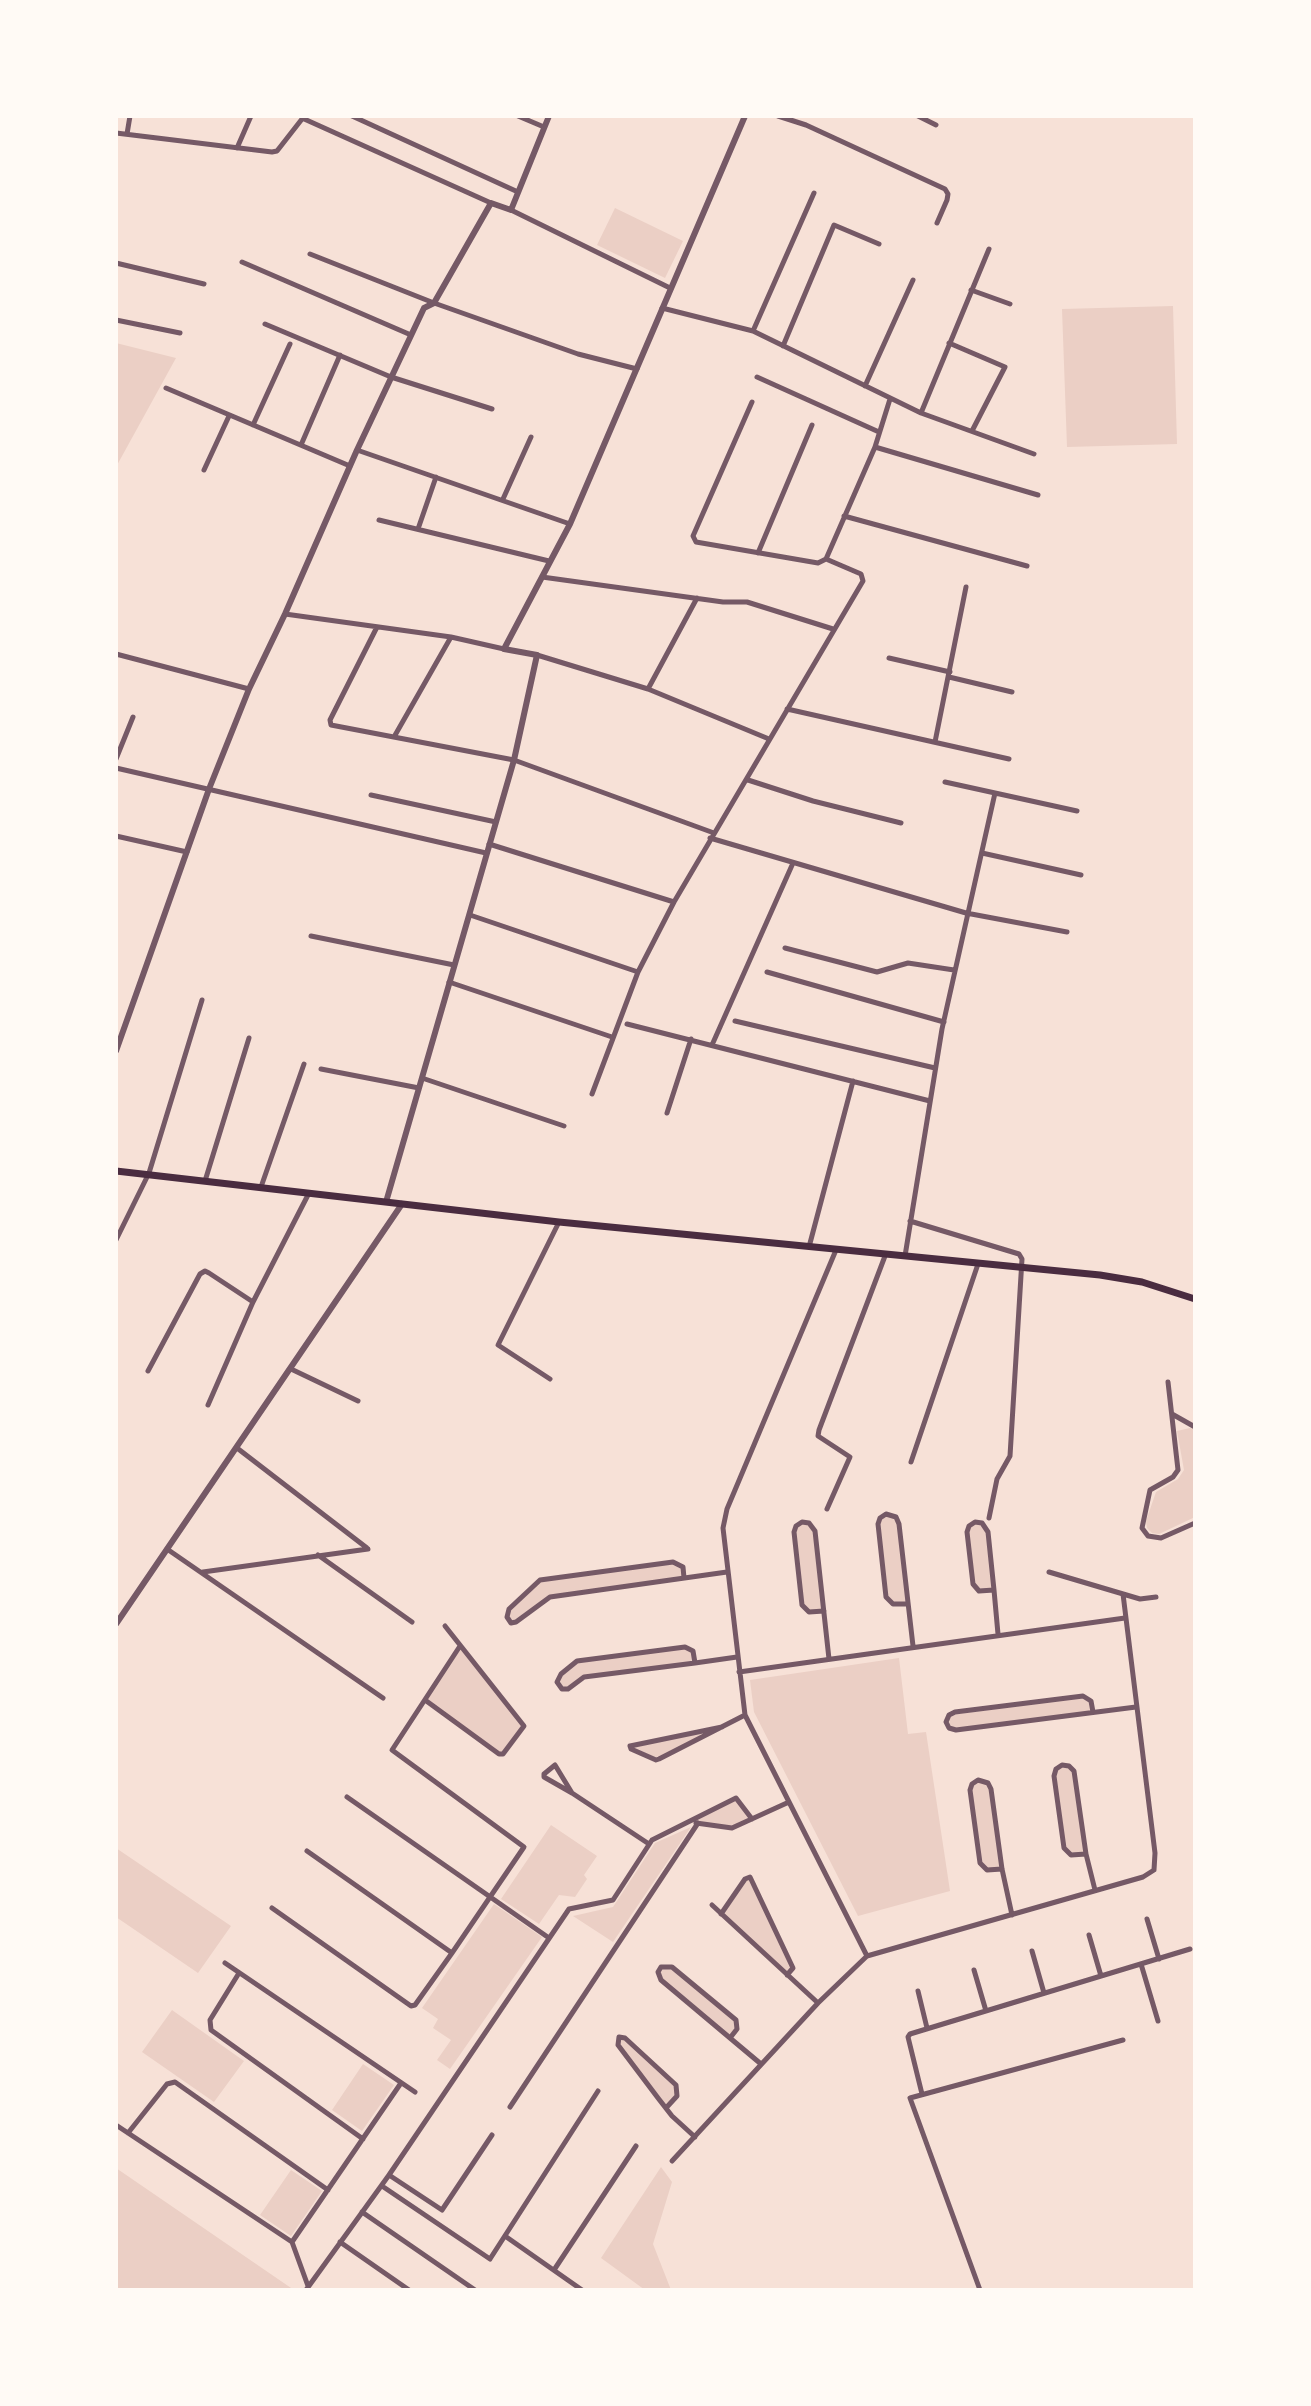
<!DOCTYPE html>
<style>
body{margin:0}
#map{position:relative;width:1311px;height:2406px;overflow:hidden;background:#f7e1d7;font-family:"Nunito Sans",sans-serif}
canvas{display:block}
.frame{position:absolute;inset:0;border:118px solid #fffaf5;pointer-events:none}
</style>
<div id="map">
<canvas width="1311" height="2406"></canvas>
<div class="frame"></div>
</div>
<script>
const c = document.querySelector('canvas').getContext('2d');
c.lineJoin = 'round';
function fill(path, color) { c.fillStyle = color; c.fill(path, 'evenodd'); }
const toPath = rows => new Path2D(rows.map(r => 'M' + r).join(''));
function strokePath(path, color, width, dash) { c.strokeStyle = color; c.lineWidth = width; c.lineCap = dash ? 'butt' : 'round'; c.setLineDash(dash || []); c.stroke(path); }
const green = toPath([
 [615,208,683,241,665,278,597,245],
 [1173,306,1177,444,1067,447,1062,309],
 [116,343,176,358,116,467],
 [1190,1428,1195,1429,1195,1517,1159,1534,1152,1533,1147,1528,1146,1521,1156,1492,1178,1479,1184,1470,1177,1431],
 [883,1516,896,1517,908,1604,896,1605,888,1600,879,1521],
 [799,1523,812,1525,824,1611,812,1612,804,1608,794,1529],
 [972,1523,985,1525,994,1590,975,1588,967,1529],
 [673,1562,681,1565,684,1578,550,1597,514,1623,507,1613,540,1580],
 [460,1646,524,1726,501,1755,425,1700],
 [685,1647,691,1649,695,1662,584,1677,565,1689,558,1679,577,1661],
 [899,1658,908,1734,926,1732,950,1891,858,1916,754,1712,750,1680],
 [1087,1697,1093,1712,956,1730,947,1724,949,1715],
 [722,1727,659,1759,631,1749,631,1744],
 [1058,1767,1072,1768,1086,1854,1074,1855,1066,1851,1054,1772],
 [974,1782,988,1783,1002,1869,990,1870,982,1866,970,1787],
 [736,1798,752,1819,732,1828,689,1822],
 [551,1825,597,1856,584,1875,587,1879,575,1897,559,1895,539,1924,501,1899],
 [691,1827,613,1942,573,1916,613,1907,655,1843],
 [116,1848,231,1926,198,1973,116,1917],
 [747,1877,793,1968,787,1975,721,1914],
 [494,1904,542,1937,450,2069,437,2060,451,2040,433,2028,438,2019,422,2008],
 [667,1965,737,2023,730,2038,661,1980,658,1972],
 [172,2010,244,2061,214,2102,142,2052],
 [620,2037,674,2082,678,2092,666,2108,618,2045],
 [363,2064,394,2085,362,2131,332,2110],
 [661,2167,672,2182,653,2244,671,2290,645,2290,601,2258],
 [116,2168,189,2218,294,2290,116,2290],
 [291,2170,322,2191,291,2236,260,2215]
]);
const minor = toPath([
 [352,116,518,192],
 [518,116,544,127],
 [778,116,806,125,945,189,948,194,947,200,937,223],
 [918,116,936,125],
 [302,118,491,203],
 [116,133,272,152,277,151,302,119],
 [127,134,130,116],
 [237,148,251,116],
 [511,210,670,288],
 [310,254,434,303,578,354,637,369],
 [242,262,411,335],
 [116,263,204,284],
 [971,290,1010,304],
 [662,308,753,331,921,413,1034,454],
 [116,320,180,333],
 [265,324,391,377,492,409],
 [753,331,814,193],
 [949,343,1005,367,972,431],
 [783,346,834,225,879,244],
 [757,377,879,432],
 [865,386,913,280],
 [166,388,350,466],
 [921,413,989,249],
 [253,425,290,344],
 [301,445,340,355],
 [875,447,1038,495],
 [357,450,570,524],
 [204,470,229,416],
 [503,499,531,437],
 [844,516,1027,566],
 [379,520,549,561],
 [418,529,436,477],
 [758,553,812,425],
 [826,559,875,447,890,399],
 [542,577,723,602,747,602,833,629],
 [285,614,451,637,504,649],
 [377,627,330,720,331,725,514,760,714,833],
 [116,654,249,689],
 [537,655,648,689,769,739],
 [889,658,950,672],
 [949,677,1012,692],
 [648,689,697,598],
 [787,709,1009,759],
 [394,737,451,637],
 [935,742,966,587],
 [116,759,133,717],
 [116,768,486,853],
 [748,780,813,801,901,823],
 [945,782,1077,811],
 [371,795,496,822],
 [116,836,187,852],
 [710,838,966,913,1067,932],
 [489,844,674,902],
 [982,853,1081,875],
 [470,915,638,972],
 [311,936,454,965],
 [785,948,877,972,908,963,954,970],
 [767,972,944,1022],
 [449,982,612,1037],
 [735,1021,935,1068],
 [627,1024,930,1101],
 [712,1045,793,863],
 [321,1069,419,1088],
 [422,1078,564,1126],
 [592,1094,638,972,674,902,863,581,861,574,826,559,818,563,696,542,693,536,752,402],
 [667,1113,691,1039],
 [205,1181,249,1038],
 [261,1187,304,1064],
 [910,1221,1019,1254,1022,1259,1010,1456,997,1479,989,1518],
 [116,1240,149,1173,202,1000],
 [809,1247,853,1081],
 [836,1250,727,1509,723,1528,745,1715,867,1956],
 [905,1256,942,1029,995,793],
 [291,1369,358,1401],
 [148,1371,200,1274,205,1271,209,1273,253,1302],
 [550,1379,498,1345,559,1222],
 [1168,1382,1178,1470,1173,1477,1150,1490,1142,1528,1148,1536,1161,1538,1195,1523],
 [208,1405,253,1302,309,1193],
 [1172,1414,1195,1427],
 [237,1448,367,1548],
 [911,1462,978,1264],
 [827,1509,850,1457,818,1436,819,1430,885,1256],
 [167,1549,383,1698],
 [318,1555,412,1622],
 [203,1572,368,1549],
 [1049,1572,1140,1599,1156,1597],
 [684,1578,683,1567,673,1562,540,1580,509,1609,507,1617,511,1623,516,1622,550,1597,727,1572],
 [994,1590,979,1591,973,1584,967,1532,969,1526,975,1522,982,1523,988,1532,994,1590,998,1634],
 [908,1604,893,1604,886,1597,878,1524,880,1518,886,1514,896,1517,899,1524,913,1646],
 [824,1611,809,1612,802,1605,794,1532,796,1526,802,1522,809,1523,815,1531,829,1659],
 [695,1663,693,1651,685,1647,577,1661,561,1674,557,1682,562,1689,568,1689,584,1677,695,1663,737,1657],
 [739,1672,1125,1618],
 [425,1700,499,1754,503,1754,524,1726,445,1626],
 [1093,1712,1091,1701,1083,1696,955,1712,949,1715,946,1722,949,1728,956,1730,1136,1707],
 [722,1727,630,1746,631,1749,656,1760,659,1759,745,1715],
 [572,1793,544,1777,544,1774,555,1765,572,1793,649,1844],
 [347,1797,549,1938],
 [696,1823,732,1828,789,1802],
 [307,1851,452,1953],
 [1086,1854,1071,1855,1064,1848,1054,1776,1056,1769,1062,1765,1069,1766,1074,1771,1086,1854,1095,1890],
 [1002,1869,987,1870,980,1863,970,1790,972,1784,978,1780,988,1783,991,1789,1002,1869,1012,1915],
 [712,1905,818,2003],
 [272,1908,411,2006,415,2005,452,1953,524,1847,392,1750,460,1646],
 [721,1914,745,1879,750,1877,793,1968,787,1975],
 [1147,1919,1159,1959],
 [1089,1935,1101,1976],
 [1032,1951,1044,1993],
 [225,1963,415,2092],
 [1141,1964,1158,2021],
 [974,1970,986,2011],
 [239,1973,210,2020,211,2030,363,2139],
 [918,1991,927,2028],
 [730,2038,737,2029,736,2020,672,1967,661,1967,658,1972,661,1980,730,2038,761,2064],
 [922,2094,908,2037,910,2034,1190,1949],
 [510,2107,698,1823],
 [666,2108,677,2096,676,2085,625,2038,619,2037,618,2045,658,2098,672,2116,695,2137],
 [116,2125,292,2242,308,2286],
 [128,2133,167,2084,175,2082,328,2190],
 [672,2161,818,2003,867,1956,1143,1877,1154,1870,1155,1853,1123,1594],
 [389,2175,442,2210,492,2135],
 [382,2186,490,2259,598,2091],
 [362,2212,475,2290],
 [505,2236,582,2290],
 [292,2242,401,2083],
 [340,2242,409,2290],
 [554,2270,636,2146],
 [306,2290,389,2175,569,1909,613,1900,652,1840,736,1798,752,1819],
 [980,2290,910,2098,1123,2040]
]);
const tertiary = toPath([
 [116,1051,209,789,249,689,285,614,357,450,424,308,434,303,491,203,511,210,549,116],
 [386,1202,514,760,537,655,504,649,570,524,745,116],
 [116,1624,402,1204]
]);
const secondary = toPath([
 [116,1171,559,1222,1100,1275,1142,1282,1195,1299]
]);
fill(green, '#ebcfc5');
strokePath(minor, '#755966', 5);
strokePath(tertiary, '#755966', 6);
strokePath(secondary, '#4a2c40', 7);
</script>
